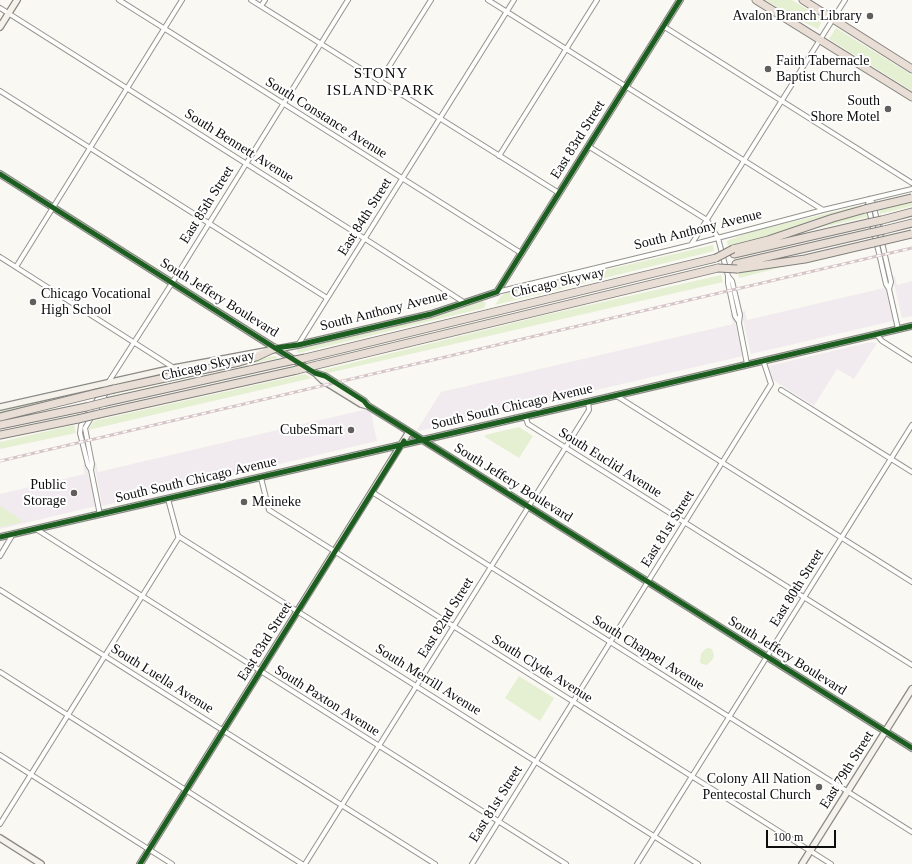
<!DOCTYPE html>
<style>
body{margin:0}
#map{position:relative;width:912px;height:864px;overflow:hidden;background:#faf8f2;font-family:Georgia,serif}
canvas{display:block}
.scale{position:absolute;left:766px;top:830px;width:70px;height:18px;box-sizing:border-box;border:2px solid #0d0d0d;border-top:0;padding-left:5px;font-size:12px;line-height:14px;white-space:nowrap;color:#0d0d0d;-webkit-text-stroke:3px #fff;paint-order:stroke}
</style>
<div id="map">
<canvas width="912" height="864"></canvas>
<div class="scale">100 m</div>
</div>
<script>
const c = document.querySelector('canvas').getContext('2d');
c.lineJoin = 'round';
function fill(path, color) { c.fillStyle = color; c.fill(path, 'evenodd'); }
const toPath = rows => new Path2D(rows.map(r => 'M' + r).join(''));
function strokePath(path, color, width, dash) { c.strokeStyle = color; c.lineWidth = width; c.lineCap = dash ? 'butt' : 'round'; c.setLineDash(dash || []); c.stroke(path); }
function label(font, color, halo, rows, align = 'center') {
  c.font = font + ' Georgia,serif'; c.lineWidth = 4; c.setLineDash([]); c.textBaseline = 'middle'; c.strokeStyle = halo; c.fillStyle = color; for (const [text, x, y, turn = 0] of rows) {
    c.save(); c.translate(x, y); c.rotate((+turn || 0) * Math.PI / 180); c.textAlign = isNaN(turn) ? turn : align; if (halo) c.strokeText(text, 0, 0); c.fillText(text, 0, 0); c.restore();
  }
}
const industrial = toPath([
 [892,276,895,276,897,285,912,281,912,316,902,318],
 [884,278,893,321,751,354,741,312,745,311,747,320,884,288,882,279],
 [733,313,743,356,419,431,417,430,441,392,733,324,730,314],
 [871,342,877,343,854,379,837,369,814,406,773,380,769,366],
 [354,402,371,413,377,441,102,506,94,463,96,462,98,472,363,410,351,403],
 [83,465,86,465,89,477,96,506,0,529,0,494,85,474]
]);
const green = toPath([
 [766,0,792,0,823,19,818,29,792,17],
 [836,28,912,75,912,91,829,39],
 [912,194,912,206,880,214,878,202],
 [862,205,864,206,835,213,835,214,772,236,728,248,727,241,746,233],
 [866,212,867,217,814,229,813,228,834,220],
 [713,245,714,251,495,305,501,296,506,293],
 [794,264,739,278,738,271],
 [721,275,723,282,328,373,323,370,550,314],
 [482,301,486,303,484,308,299,353,297,352,298,349,435,317],
 [274,356,278,358,110,395,112,392],
 [305,374,312,378,88,430,94,421],
 [94,388,97,390,0,415,0,411],
 [74,425,76,433,0,449,0,442],
 [519,427,533,436,519,458,485,437,485,435],
 [0,506,16,516,23,522,0,527],
 [708,648,712,649,714,655,713,659,707,665,702,664,700,662,701,654,705,649],
 [519,676,554,698,540,721,505,698]
]);
const street = toPath([
 [119,0,521,253],
 [251,0,559,193],
 [488,0,823,210],
 [261,6,265,0],
 [0,8,370,242,465,303],
 [663,26,912,183],
 [380,81,431,0],
 [0,91,327,298],
 [588,146,707,220,718,238,728,276,732,281,740,315,739,323,747,364],
 [499,156,597,0],
 [869,199,868,205,886,284,889,289,898,329],
 [869,199,873,203,891,282,889,289],
 [691,245,845,0],
 [0,257,174,368],
 [16,267,182,0],
 [728,276,728,283,735,316,739,322],
 [497,292,691,245,823,210,912,189],
 [876,334,882,341,912,360],
 [298,345,514,0],
 [781,390,912,472],
 [615,395,912,582],
 [525,416,528,424,912,665],
 [91,470,88,465,80,433,81,425,172,283,348,0],
 [261,478,269,510,831,864],
 [372,492,912,832],
 [168,499,178,536,698,864],
 [100,515,91,470,92,464,85,428,107,391],
 [36,529,566,864],
 [0,556,13,534],
 [0,590,435,864],
 [0,672,302,864],
 [0,755,172,864],
 [0,824,179,537],
 [305,864,589,410,588,402],
 [472,864,771,384,763,360],
 [637,864,912,425]
]);
const secondary = toPath([
 [0,27,17,0],
 [0,174,275,348,315,373,325,376,364,401,368,406,394,422,912,748],
 [317,375,322,380,361,404,368,406],
 [0,407,174,368,298,345,431,314,497,292,680,0],
 [0,537,605,398,912,326],
 [0,838,41,864],
 [140,864,409,432],
 [802,864,912,689]
]);
const highway = toPath([
 [756,0,912,97],
 [803,0,912,69],
 [882,220,912,212],
 [884,230,912,223],
 [733,249,768,240,833,218,865,209],
 [734,254,868,223],
 [736,264,870,233],
 [737,269,805,259,873,243],
 [305,358,716,258],
 [317,365,718,268],
 [114,389,239,362,256,357,275,348],
 [106,402,285,362],
 [99,414,297,370],
 [0,417,93,394],
 [0,425,86,407],
 [0,435,78,419]
]);
const rail = toPath([
 [0,461,912,248]
]);
const highwayBridge = toPath([
 [865,209,912,198],
 [868,223,882,220],
 [870,233,884,230],
 [873,243,912,234],
 [716,258,733,249],
 [718,268,737,269],
 [285,362,305,358],
 [297,370,317,365],
 [93,394,114,389],
 [86,407,106,402],
 [78,419,99,414]
]);
const cycleway = toPath([
 [0,174,275,348,315,373,325,376,364,401,368,406,394,422,912,748],
 [275,348,298,345,431,314,497,292,680,0],
 [0,537,605,398,912,326],
 [140,864,404,441]
]);
const markers = [
 [870,16,4,"#605f5d"],
 [768,69,4,"#605f5d"],
 [888,109,4,"#605f5d"],
 [33,302,4,"#605f5d"],
 [351,430,4,"#605f5d"],
 [74,493,4,"#605f5d"],
 [244,502,4,"#605f5d"],
 [819,787,4,"#605f5d"]
];
const poiNames = [
 ["Avalon Branch Library",862,16],
 ["Faith Tabernacle",776,61,"left"],
 ["Baptist Church",776,77,"left"],
 ["South",880,101],
 ["Shore Motel",880,117],
 ["Chicago Vocational",41,294,"left"],
 ["High School",41,310,"left"],
 ["CubeSmart",343,430],
 ["Public",66,485],
 ["Storage",66,501],
 ["Meineke",252,502,"left"],
 ["Colony All Nation",811,779],
 ["Pentecostal Church",811,795]
];
const streetNames = [
 ["South Constance Avenue",326,118,32],
 ["East 83rd Street",578,140,-58],
 ["South Bennett Avenue",239,146,32],
 ["East 85th Street",207,205,-58],
 ["East 84th Street",365,217,-58],
 ["South Anthony Avenue",698,230,-14],
 ["Chicago Skyway",558,283,-13],
 ["South Jeffery Boulevard",219,298,32],
 ["South Anthony Avenue",384,311,-14],
 ["Chicago Skyway",208,366,-13],
 ["South South Chicago Avenue",512,407,-13],
 ["South Euclid Avenue",610,463,32],
 ["South South Chicago Avenue",196,480,-13],
 ["South Jeffery Boulevard",513,483,32],
 ["East 81st Street",668,529,-58],
 ["East 80th Street",797,588,-58],
 ["East 82nd Street",446,618,-58],
 ["East 83rd Street",265,642,-58],
 ["South Chappel Avenue",648,653,32],
 ["South Jeffery Boulevard",787,656,32],
 ["South Clyde Avenue",542,669,32],
 ["South Luella Avenue",162,679,32],
 ["South Merrill Avenue",428,680,32],
 ["South Paxton Avenue",327,701,32],
 ["East 79th Street",847,770,-58],
 ["East 81st Street",496,804,-58]
];
const neighbourhoodNames = [
 ["STONY",381,74],
 ["ISLAND PARK",381,91]
];
fill(industrial, '#f1ebef');
fill(green, '#e5efd2');
strokePath(street, '#949390', 6);
strokePath(secondary, '#8a8987', 8);
strokePath(highway, '#81807d', 9);
strokePath(street, '#fefefd', 4);
strokePath(secondary, '#f4f2ea', 5.5);
strokePath(highway, '#e9ded5', 7);
strokePath(rail, '#d6c5c7', 3);
strokePath(rail, '#fff', 1.5, [4.5]);
strokePath(highwayBridge, '#81807d', 9, []);
strokePath(highwayBridge, '#e9ded5', 7);
strokePath(cycleway, '#1b5e20', 5);
for (const [x, y, r, color] of markers) { const dot = new Path2D(); dot.arc(x, y, r, 0, 2 * Math.PI); c.fillStyle = color; c.fill(dot); strokePath(dot, '#fff', 1.5); }
label('14px', '#0d0d0d', '#fff', poiNames, 'right');
label('14px', '#0d0d0d', '#fff', streetNames);
c.letterSpacing = '1px';
label('15px', '#0d0d0d', '#fff', neighbourhoodNames);
c.letterSpacing = '0px';
</script>
